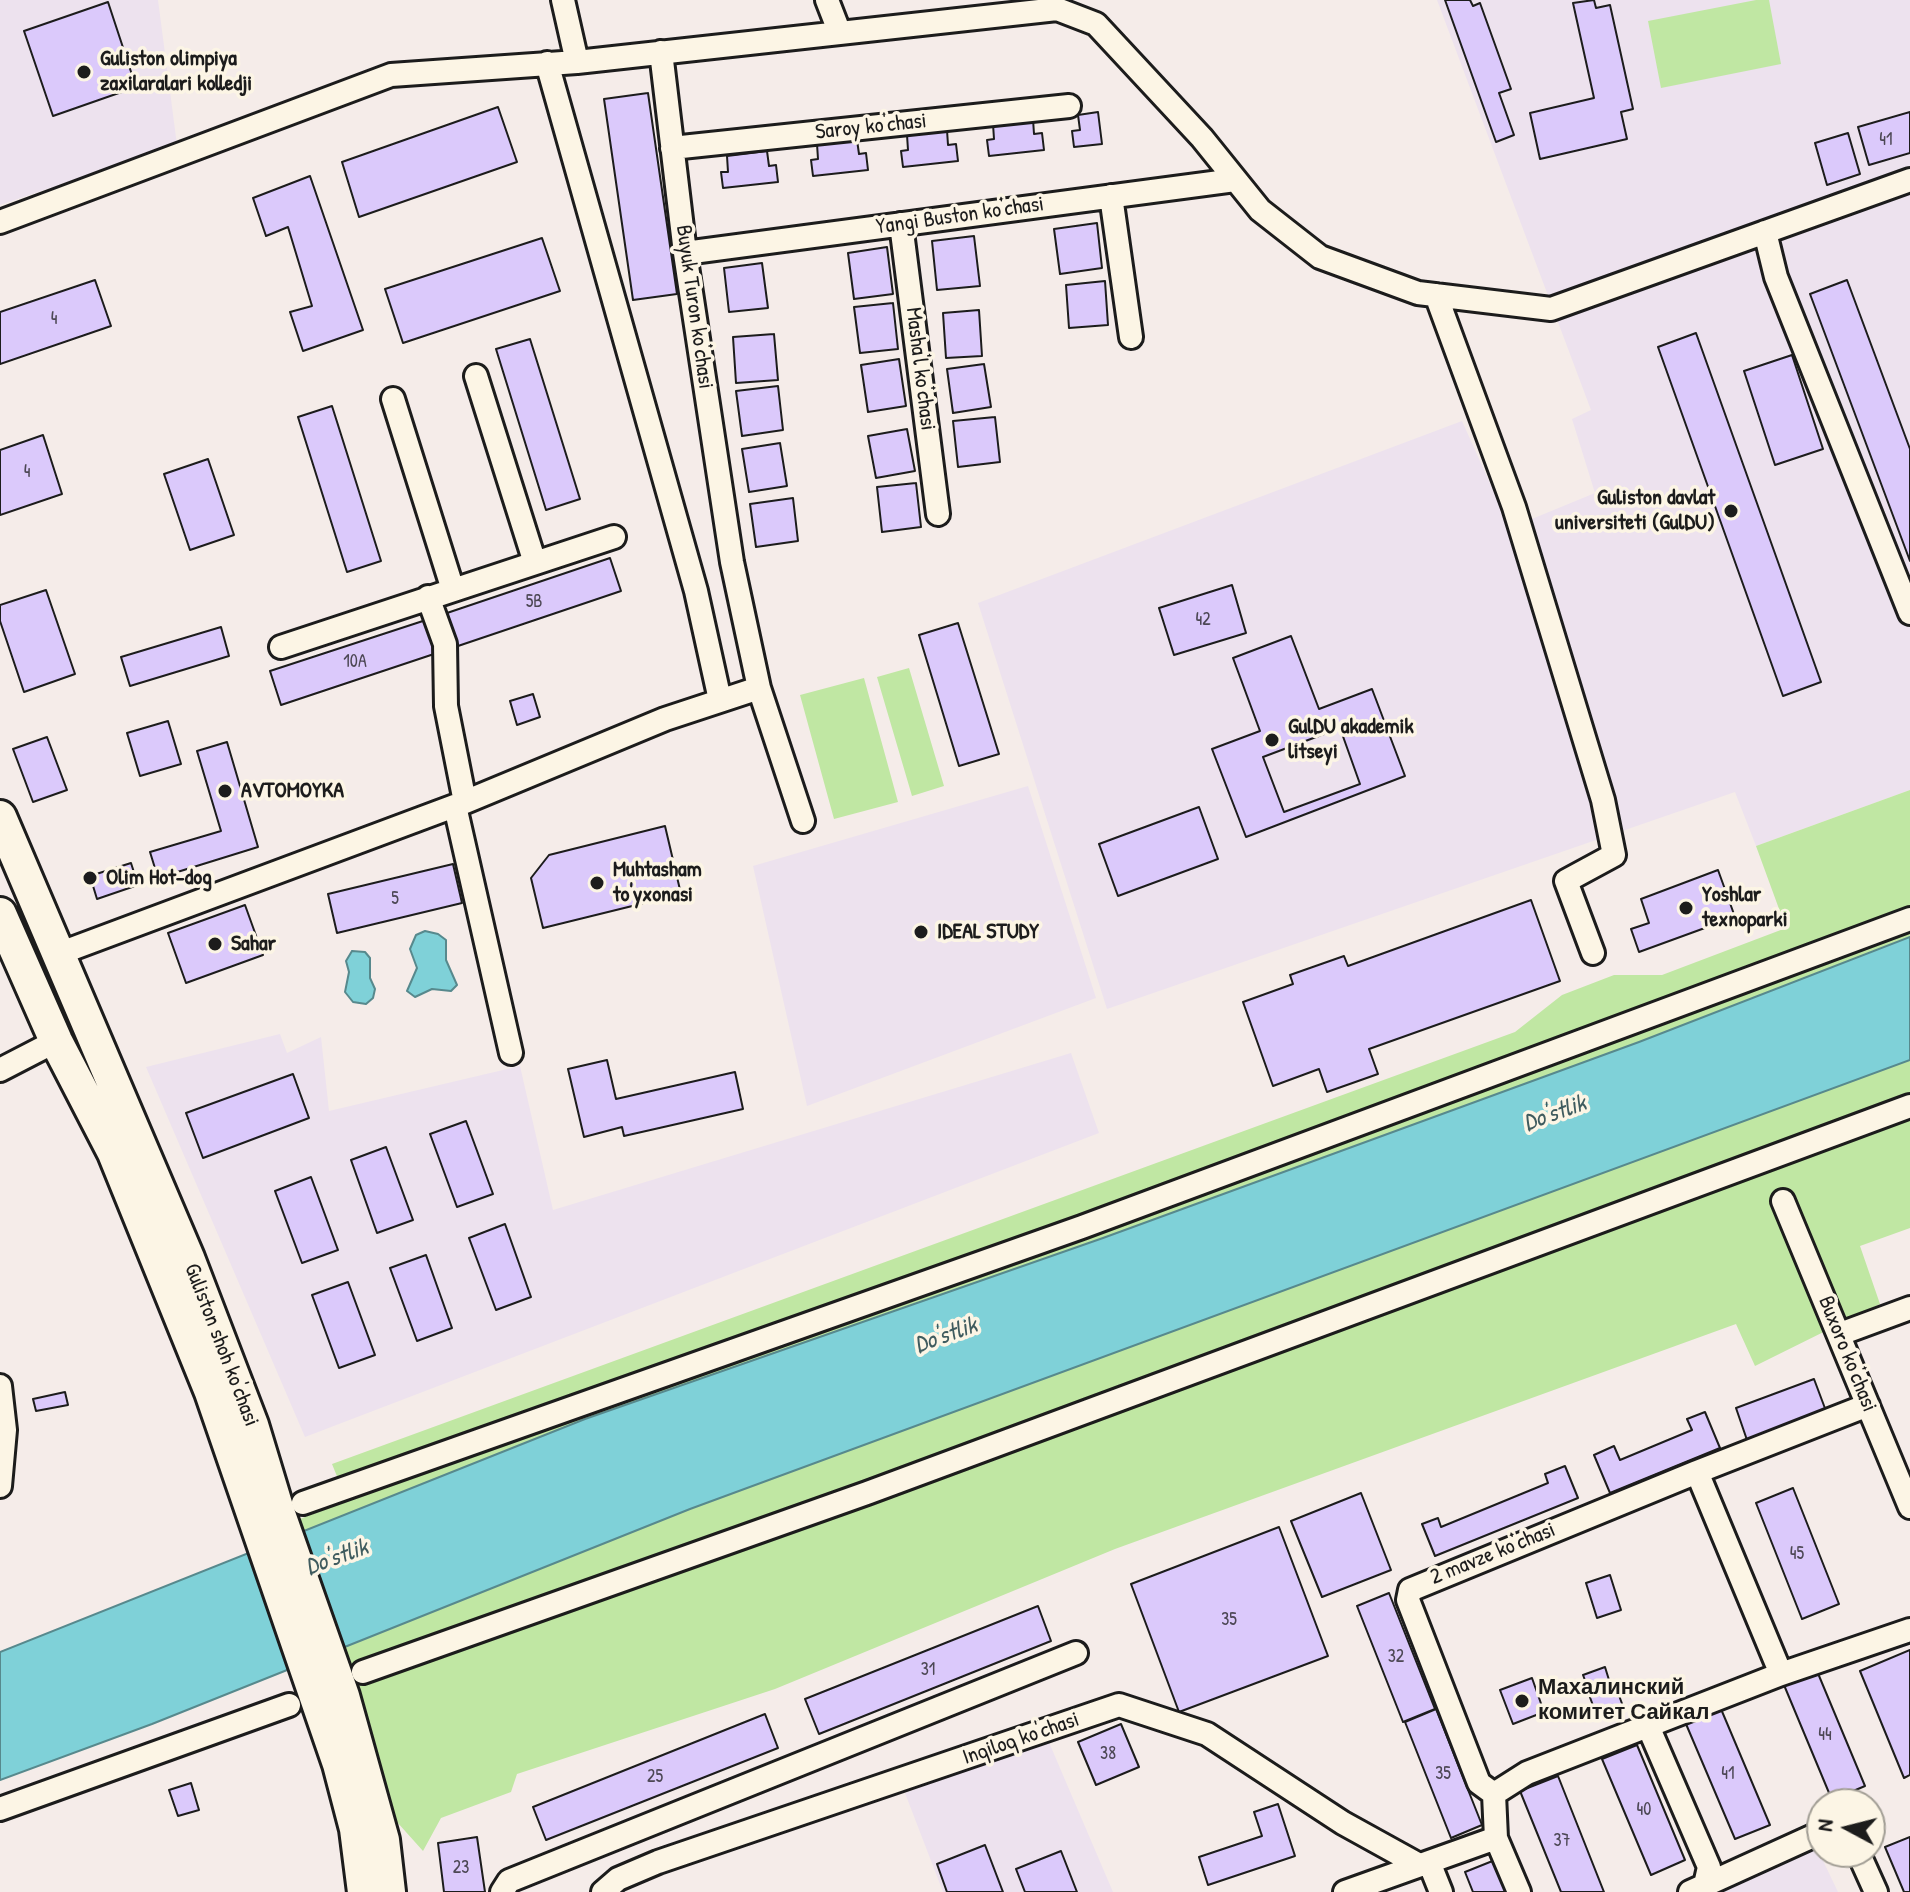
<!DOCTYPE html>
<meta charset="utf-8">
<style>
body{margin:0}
#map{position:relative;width:1910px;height:1892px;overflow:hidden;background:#f5ece9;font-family:"Patrick Hand",sans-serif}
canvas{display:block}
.north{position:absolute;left:1806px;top:1788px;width:80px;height:80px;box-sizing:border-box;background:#fcf5e5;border:2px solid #a29e95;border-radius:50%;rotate:277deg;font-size:22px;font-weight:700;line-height:32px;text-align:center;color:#1c1c1c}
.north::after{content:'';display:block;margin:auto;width:28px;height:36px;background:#1c1c1c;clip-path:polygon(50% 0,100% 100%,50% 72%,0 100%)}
</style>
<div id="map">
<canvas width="1910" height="1892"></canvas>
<div class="north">N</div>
</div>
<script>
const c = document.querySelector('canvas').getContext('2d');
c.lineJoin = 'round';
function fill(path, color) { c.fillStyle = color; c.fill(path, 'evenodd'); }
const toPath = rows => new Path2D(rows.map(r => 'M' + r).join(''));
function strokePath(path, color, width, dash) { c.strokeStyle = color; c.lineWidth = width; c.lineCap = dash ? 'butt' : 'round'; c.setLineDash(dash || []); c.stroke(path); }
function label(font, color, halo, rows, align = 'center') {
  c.font = font + ' "Patrick Hand",sans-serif'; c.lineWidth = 7; c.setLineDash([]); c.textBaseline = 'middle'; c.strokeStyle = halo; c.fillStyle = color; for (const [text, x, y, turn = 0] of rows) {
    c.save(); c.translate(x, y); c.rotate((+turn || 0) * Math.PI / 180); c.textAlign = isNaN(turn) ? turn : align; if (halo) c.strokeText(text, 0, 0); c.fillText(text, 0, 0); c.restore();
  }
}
const built = toPath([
 [0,0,158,0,177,145,0,205],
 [1437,0,1910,0,1910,790,1756,846,1735,792,1107,1009,978,603,1462,421,1510,528,1595,493,1572,419,1591,410],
 [1028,786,1096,998,807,1106,753,866],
 [280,1034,287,1053,321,1037,329,1111,520,1066,553,1210,1071,1053,1099,1133,305,1437,146,1067],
 [1048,1740,1113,1892,943,1892,905,1793],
 [1817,1848,1838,1892,1714,1892]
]);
const green = toPath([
 [1756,0,1769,0,1781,64,1661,88,1648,21],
 [909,668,944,786,912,796,877,677],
 [864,678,898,802,834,819,800,695],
 [1910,790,1910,1228,1860,1246,1880,1304,1755,1366,1736,1324,1115,1549,775,1689,517,1774,511,1792,441,1818,423,1851,397,1822,297,1520,347,1501,332,1464,1515,1032,1562,995,1614,975,1662,975,1786,928,1756,846]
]);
const water = toPath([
 [425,931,438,934,446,940,446,960,457,985,451,991,432,989,415,997,407,991,417,968,410,949,416,935,425,931],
 [1910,937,1910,1060,690,1509,152,1724,0,1780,0,1652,585,1419,1103,1238,1639,1042,1910,937],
 [352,951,365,952,370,958,370,978,375,989,373,998,366,1004,353,1002,345,992,349,972,346,961,352,951]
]);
const building = toPath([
 [1445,0,1470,0,1473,6,1480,3,1511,89,1499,93,1514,135,1496,142,1445,0],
 [1594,0,1596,8,1610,5,1633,109,1621,112,1627,139,1540,159,1530,113,1594,98,1573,3,1594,0],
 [108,2,136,87,53,116,24,31,108,2],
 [648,93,677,294,633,300,604,99,648,93],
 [498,107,517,162,359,217,342,162,498,107],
 [1098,112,1102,144,1074,147,1072,131,1080,130,1078,115,1098,112],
 [1910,112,1910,153,1869,165,1858,127,1910,112],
 [1033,119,1034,134,1042,133,1044,150,989,156,987,140,994,139,993,124,1033,119],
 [947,130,948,145,956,144,958,161,903,167,901,151,908,150,907,135,947,130],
 [1848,133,1860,174,1827,185,1815,143,1848,133],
 [857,140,859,154,866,153,868,170,813,176,811,160,818,159,817,144,857,140],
 [767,151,769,166,776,165,778,182,723,188,721,172,728,172,727,156,767,151],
 [310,176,363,330,303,351,290,312,312,306,288,227,266,236,253,198,310,176],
 [1097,223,1102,268,1060,274,1054,229,1097,223],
 [974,236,980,286,937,290,932,241,974,236],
 [542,238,560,291,403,343,385,289,542,238],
 [887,247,893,294,854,299,848,253,887,247],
 [762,263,768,308,729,312,724,268,762,263],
 [95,280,111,326,0,364,0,312,95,280],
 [1847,280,1910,449,1910,561,1810,294,1847,280],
 [1105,281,1108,325,1069,328,1066,285,1105,281],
 [893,303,898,349,860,353,854,307,893,303],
 [979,310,982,356,946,358,943,313,979,310],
 [1696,333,1821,682,1783,696,1658,347,1696,333],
 [774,334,778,380,736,383,733,337,774,334],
 [530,339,580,499,546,510,496,349,530,339],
 [1792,355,1823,449,1775,465,1744,371,1792,355],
 [899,359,906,406,868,412,861,365,899,359],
 [984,364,991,407,953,413,947,369,984,364],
 [778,386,783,430,742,436,736,391,778,386],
 [332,406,381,561,347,572,298,417,332,406],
 [995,417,1000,462,958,467,953,421,995,417],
 [907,429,915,471,876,478,868,436,907,429],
 [43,435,62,494,0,515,0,450,43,435],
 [780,443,787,486,749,492,742,449,780,443],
 [208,459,234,535,190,550,164,474,208,459],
 [916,483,921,527,882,532,877,487,916,483],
 [793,498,798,541,756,547,750,504,793,498],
 [610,558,621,591,458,646,447,613,610,558],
 [1232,585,1246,633,1174,655,1159,608,1232,585],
 [46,590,75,674,24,692,0,621,0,605,46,590],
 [429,619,440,652,281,705,270,671,429,619],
 [958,623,999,754,959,766,919,635,958,623],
 [221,627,229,656,130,686,121,657,221,627],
 [1291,636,1319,709,1372,689,1405,776,1246,837,1212,749,1260,731,1233,658,1291,636],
 [1340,728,1360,784,1284,812,1263,757,1340,728],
 [533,694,540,717,517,725,510,701,533,694],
 [168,721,181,764,140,776,127,733,168,721],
 [47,737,67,790,33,802,13,749,47,737],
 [227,742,258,847,158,878,150,852,221,831,197,751,227,742],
 [1199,807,1218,859,1118,896,1099,844,1199,807],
 [665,826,681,894,543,928,531,878,549,855,665,826],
 [131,863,138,885,97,899,90,876,131,863],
 [453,864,462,903,337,933,328,894,453,864],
 [1718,870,1735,917,1639,952,1631,929,1649,923,1641,899,1718,870],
 [1531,900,1560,981,1369,1049,1378,1074,1327,1092,1319,1069,1273,1086,1243,1002,1293,984,1290,975,1344,956,1348,966,1531,900],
 [245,905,263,955,186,983,168,933,245,905],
 [607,1060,616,1099,735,1072,743,1109,624,1136,622,1127,584,1137,568,1069,607,1060],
 [293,1074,309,1118,203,1158,186,1113,293,1074],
 [466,1121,493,1194,457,1207,430,1134,466,1121],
 [386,1147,413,1220,377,1233,351,1160,386,1147],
 [311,1177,338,1250,302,1263,275,1191,311,1177],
 [505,1224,531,1297,496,1310,469,1238,505,1224],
 [426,1255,452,1328,417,1341,390,1268,426,1255],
 [348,1282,375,1355,339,1368,312,1295,348,1282],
 [1814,1379,1826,1411,1747,1440,1736,1408,1814,1379],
 [65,1392,68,1405,36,1411,33,1399,65,1392],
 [1705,1412,1720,1448,1610,1493,1594,1455,1614,1446,1620,1460,1692,1430,1687,1419,1705,1412],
 [1565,1466,1578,1498,1435,1556,1422,1524,1438,1518,1441,1527,1548,1483,1545,1474,1565,1466],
 [1793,1488,1839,1604,1802,1619,1756,1503,1793,1488],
 [1361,1493,1391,1570,1322,1597,1291,1521,1361,1493],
 [1279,1527,1328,1656,1179,1712,1131,1584,1279,1527],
 [1610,1575,1621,1610,1597,1618,1586,1583,1610,1575],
 [1389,1593,1435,1709,1403,1722,1357,1606,1389,1593],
 [1038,1606,1051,1641,819,1734,805,1699,1038,1606],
 [1910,1650,1910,1775,1904,1778,1860,1671,1910,1650],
 [1605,1667,1609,1680,1588,1688,1583,1675,1605,1667],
 [1817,1671,1865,1786,1832,1800,1784,1685,1817,1671],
 [1532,1678,1544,1712,1513,1724,1500,1690,1532,1678],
 [1614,1682,1624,1709,1598,1719,1588,1692,1614,1682],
 [1436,1709,1482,1825,1451,1838,1405,1722,1436,1709],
 [1721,1709,1770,1825,1735,1839,1686,1724,1721,1709],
 [765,1714,778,1748,546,1840,533,1807,765,1714],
 [1121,1724,1139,1767,1096,1785,1078,1742,1121,1724],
 [1637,1745,1685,1860,1651,1875,1602,1759,1637,1745],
 [1558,1776,1604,1892,1561,1892,1520,1791,1558,1776],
 [191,1783,199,1810,178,1816,169,1790,191,1783],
 [1278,1804,1295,1856,1208,1885,1199,1857,1262,1836,1254,1812,1278,1804],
 [477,1837,485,1892,444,1892,438,1843,477,1837],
 [1910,1837,1910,1892,1904,1892,1885,1847,1910,1837],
 [985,1845,1003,1892,947,1892,937,1864,985,1845],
 [1061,1851,1077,1892,1025,1892,1016,1869,1061,1851],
 [1500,1858,1513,1892,1473,1892,1465,1872,1500,1858]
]);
const street = toPath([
 [563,0,577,62],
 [827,0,839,31],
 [547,63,696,591,720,700],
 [672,148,1069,106],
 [1111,196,1131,337],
 [0,222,391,75,577,62,1057,9,1096,24,1202,138,1260,210,1320,257,1418,293,1551,309,1910,180],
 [901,224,938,514],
 [1765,232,1776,277,1910,613],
 [685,253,1235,180],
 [1436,295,1514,507,1603,800,1614,855,1566,881,1593,953],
 [476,376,535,563],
 [393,399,453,590],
 [281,647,614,537],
 [759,688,803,821],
 [465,802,665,719,759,688,732,562,685,253,661,52],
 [455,806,511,1053],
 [58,954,465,802,446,706,445,644,428,597],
 [0,1070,56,1041],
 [1783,1201,1910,1507],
 [1840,1334,1910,1308],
 [0,1386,5,1430,0,1486],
 [303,1503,1082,1227,1910,919],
 [363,1672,867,1493,1910,1106],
 [1781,1674,1697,1472,1868,1405],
 [1648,1726,1709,1867,1705,1885],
 [1494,1794,1479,1783,1408,1600,1410,1590,1697,1472],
 [0,1809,289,1705],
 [1496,1838,1519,1892],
 [1858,1852,1876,1892],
 [1429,1862,1441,1892],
 [502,1892,509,1881,1076,1653],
 [603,1892,618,1879,658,1862,1119,1705,1207,1734,1343,1823,1419,1865],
 [1345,1892,1496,1838,1494,1794,1527,1773,1781,1674,1910,1630],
 [1690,1892,1822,1832]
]);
const secondary = toPath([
 [0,817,188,1258,252,1425,278,1511,343,1696,383,1840,389,1892],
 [0,914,56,1041,114,1153,211,1392,339,1764,356,1829,364,1892]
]);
const markers = [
 [84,72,8,"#1c1c1c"],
 [1731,511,8,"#1c1c1c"],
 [1272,740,8,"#1c1c1c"],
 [225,791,8,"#1c1c1c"],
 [90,878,8,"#1c1c1c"],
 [597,883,8,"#1c1c1c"],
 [1686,908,8,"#1c1c1c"],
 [921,932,8,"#1c1c1c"],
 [215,944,8,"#1c1c1c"],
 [1522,1701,8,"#1c1c1c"]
];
const numberNames = [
 ["41",1886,140],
 ["4",54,319],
 ["4",27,472],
 ["5B",534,602],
 ["42",1203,620],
 ["10A",355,662],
 ["5",395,899],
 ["45",1797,1554],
 ["35",1229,1620],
 ["32",1396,1657],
 ["31",928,1670],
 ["44",1825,1735],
 ["38",1108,1754],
 ["35",1443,1774],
 ["41",1728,1774],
 ["25",655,1777],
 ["40",1644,1810],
 ["37",1562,1841],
 ["23",461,1868]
];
const poiNames = [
 ["Guliston olimpiya",100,59],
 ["zaxilaralari kolledji",100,84],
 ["Guliston davlat",1715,498,"right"],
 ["universiteti (GulDU)",1715,523,"right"],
 ["GulDU akademik",1288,727],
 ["litseyi",1288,752],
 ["AVTOMOYKA",241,791],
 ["Muhtasham",613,870],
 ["to'yxonasi",613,895],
 ["Olim Hot-dog",106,878],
 ["Yoshlar",1702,895],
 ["texnoparki",1702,920],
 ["IDEAL STUDY",937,932],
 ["Sahar",231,944],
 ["Махалинский",1538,1688],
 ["комитет Сайкал",1538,1713]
];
const streetNames = [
 ["Saroy ko'chasi",871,127,-6],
 ["Yangi Buston ko'chasi",960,216,-8],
 ["Buyuk Turon ko'chasi",694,307,82],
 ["Masha'l ko'chasi",920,369,83],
 ["Guliston shoh ko'chasi",221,1345,69],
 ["Buxoro ko'chasi",1847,1354,68],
 ["2 mavze ko'chasi",1493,1554,-22],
 ["Inqiloq ko'chasi",1021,1739,-19]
];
const waterNames = [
 ["Do'stlik",1555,1114,-20],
 ["Do'stlik",946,1336,-20],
 ["Do'stlik",337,1558,-20]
];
fill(built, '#ede2ee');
fill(green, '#c0e7a3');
fill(water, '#7fd1d8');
strokePath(water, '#57898d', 2);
fill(building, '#dbc9fb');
strokePath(building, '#1c1c1c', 2);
strokePath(street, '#1c1c1c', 28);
strokePath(secondary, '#1c1c1c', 38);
strokePath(street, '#fcf5e5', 22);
strokePath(secondary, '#fcf5e5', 32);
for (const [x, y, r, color] of markers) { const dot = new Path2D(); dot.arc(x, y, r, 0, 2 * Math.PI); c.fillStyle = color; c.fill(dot); strokePath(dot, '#fcf5e5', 3); }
label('18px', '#4c4754', null, numberNames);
label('bold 22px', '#1c1c1c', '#fcf5e5', poiNames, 'left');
label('22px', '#1c1c1c', '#fcf5e5', streetNames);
label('italic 24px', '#3f5b5e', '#fcf5e5', waterNames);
</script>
